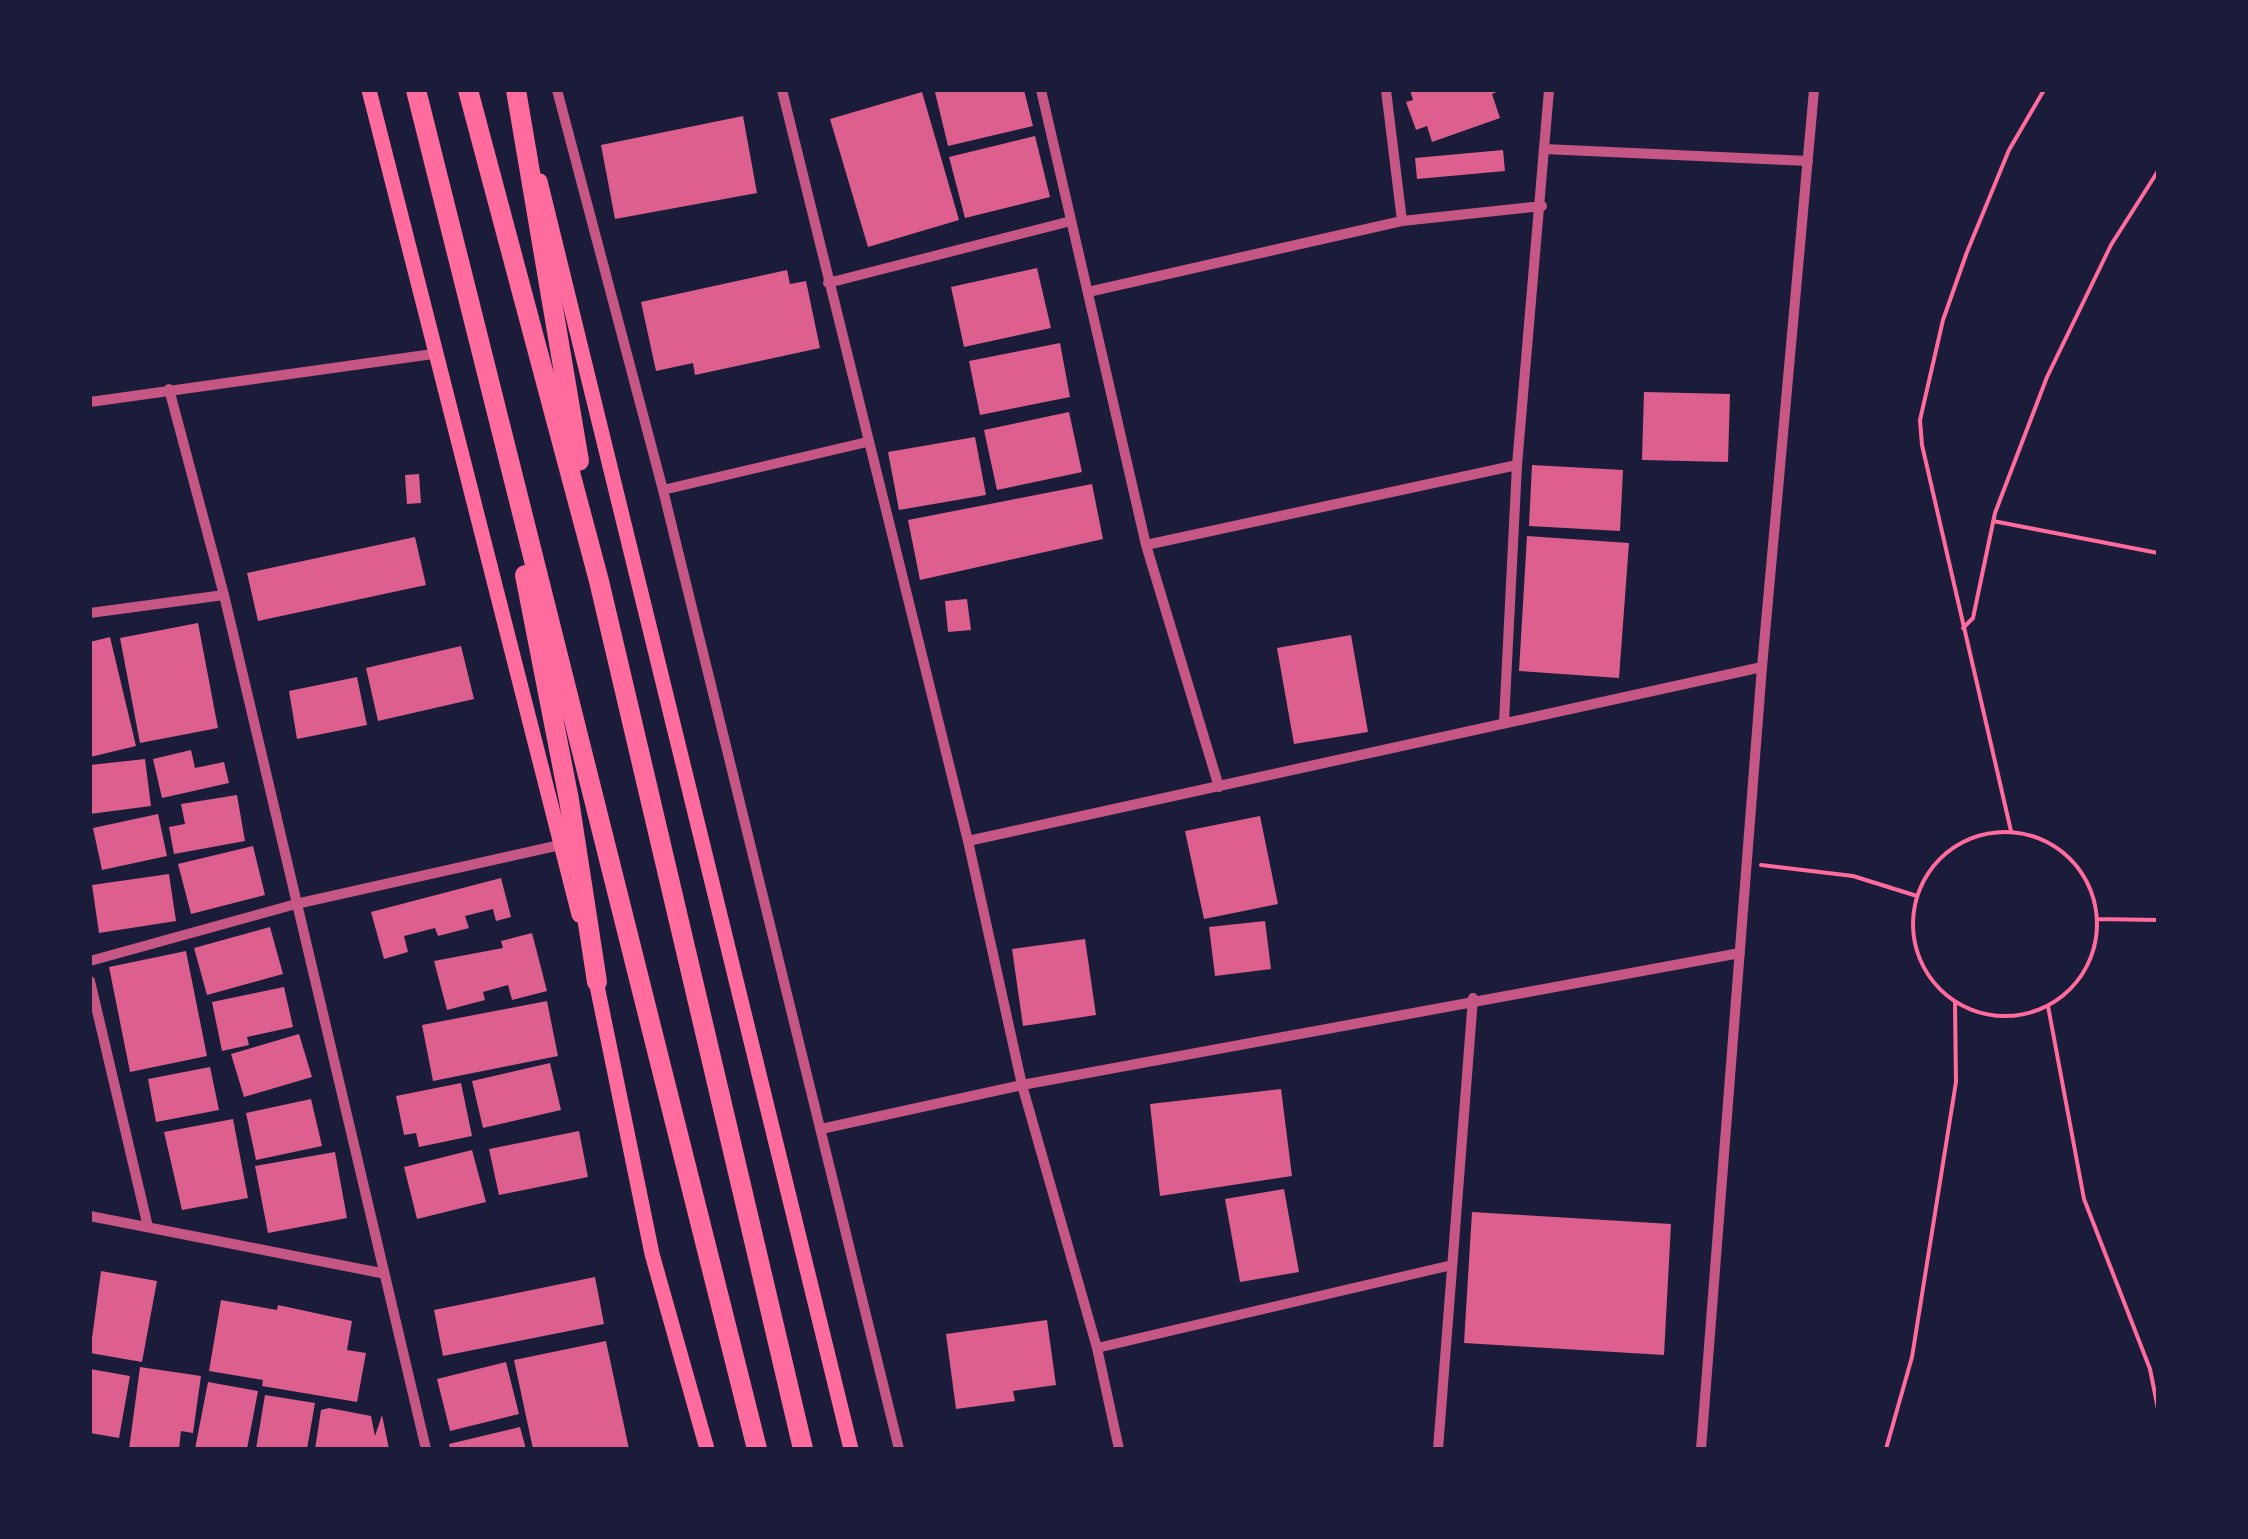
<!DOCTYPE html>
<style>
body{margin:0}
#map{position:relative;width:2248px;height:1539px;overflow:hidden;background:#1b1b3a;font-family:"Golos Text",sans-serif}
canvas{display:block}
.frame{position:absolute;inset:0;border:92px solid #1b1b3a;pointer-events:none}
</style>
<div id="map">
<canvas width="2248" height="1539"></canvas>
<div class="frame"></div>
</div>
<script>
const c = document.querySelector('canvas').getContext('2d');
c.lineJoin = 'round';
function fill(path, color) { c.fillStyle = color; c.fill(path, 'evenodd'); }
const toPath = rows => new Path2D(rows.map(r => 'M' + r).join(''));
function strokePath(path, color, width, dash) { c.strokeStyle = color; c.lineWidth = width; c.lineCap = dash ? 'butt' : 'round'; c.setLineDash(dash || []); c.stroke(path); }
const building = toPath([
 [1024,90,1033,126,948,146,935,92],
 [1410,90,1501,90,1492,94,1500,118,1432,142,1427,126,1416,130,1406,102,1413,100],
 [922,92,959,220,868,247,830,119],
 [743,116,757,193,615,219,601,145],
 [1035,136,1050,197,965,218,949,157],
 [1503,150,1505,171,1417,179,1415,158],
 [1037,268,1051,328,964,347,951,287],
 [787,270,790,284,806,281,820,348,695,375,693,363,656,371,641,302],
 [1060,343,1070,397,980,415,969,361],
 [1644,392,1730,394,1728,462,1642,460],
 [1069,412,1082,472,997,490,984,430],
 [975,437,986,495,899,510,888,452],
 [1532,465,1623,470,1620,531,1529,526],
 [419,474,421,503,407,504,405,475],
 [1092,484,1103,539,920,580,908,520],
 [1527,536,1629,543,1619,678,1519,671],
 [415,537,426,585,258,621,247,573],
 [967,599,971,630,948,632,945,601],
 [198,623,218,728,140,743,120,638],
 [1351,635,1368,732,1294,744,1277,648],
 [110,637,136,746,90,757,90,642],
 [461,646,474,699,378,721,366,668],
 [357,677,367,725,297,739,289,691],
 [191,750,195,768,224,762,229,783,162,798,153,759],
 [145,759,151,806,90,814,90,765],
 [237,795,245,841,174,854,169,827,185,824,181,804],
 [158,814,167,856,102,870,93,828],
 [1260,816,1278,904,1204,919,1185,831],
 [253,846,265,895,191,914,178,864],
 [169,874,176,921,99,933,92,885],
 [501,878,511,917,496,921,493,909,465,916,469,928,438,936,435,928,404,936,408,952,384,959,371,912],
 [1265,921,1271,969,1215,976,1209,927],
 [270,927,283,974,207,995,194,948],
 [532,933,547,991,512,1000,508,985,483,992,485,1000,447,1010,434,961,503,948,501,941],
 [1085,939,1096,1015,1023,1026,1012,949],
 [186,951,207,1056,130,1072,109,967],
 [284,987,293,1027,247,1037,249,1045,222,1051,212,1002],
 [547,1001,558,1056,433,1081,422,1025],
 [299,1034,312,1077,244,1097,231,1054],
 [550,1063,561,1110,483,1128,472,1081],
 [210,1067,219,1110,156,1122,148,1079],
 [461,1083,472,1136,419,1147,416,1133,404,1135,396,1096],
 [1281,1089,1292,1176,1160,1196,1150,1104],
 [311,1099,322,1146,256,1160,246,1113],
 [233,1119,248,1198,182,1210,164,1132],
 [579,1131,588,1177,499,1195,489,1149],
 [472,1150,486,1202,417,1219,404,1167],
 [335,1152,347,1218,268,1233,255,1166],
 [1284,1189,1299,1272,1240,1282,1225,1199],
 [1472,1212,1671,1224,1664,1355,1464,1343],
 [101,1271,157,1281,142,1362,90,1353],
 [595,1277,604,1324,443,1356,434,1310],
 [221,1300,277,1310,278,1305,352,1321,347,1350,366,1353,357,1402,262,1386,263,1380,209,1371],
 [1047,1320,1056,1385,1013,1391,1015,1401,956,1409,946,1334],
 [606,1341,629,1449,533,1449,514,1360],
 [506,1362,519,1414,450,1431,437,1379],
 [140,1367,201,1376,193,1433,181,1431,179,1449,129,1449],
 [90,1369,130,1376,119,1438,90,1433],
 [208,1382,258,1391,247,1449,195,1449],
 [265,1395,315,1403,307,1449,256,1449],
 [329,1408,371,1416,375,1436,382,1415,389,1449,315,1449,321,1410],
 [520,1427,526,1449,450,1449,449,1444]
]);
const path = toPath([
 [1993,521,2158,553],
 [1963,628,1973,618,1995,513,2047,377,2111,245,2158,171],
 [2011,831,1922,445,1920,420,1943,320,1967,252,2009,150,2044,90],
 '1913 924a92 92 0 1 1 184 0a92 92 0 1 1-184 0Z',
 [1761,865,1853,876,1917,896],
 [2098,919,2158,920],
 [2048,1006,2084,1199,2150,1369,2158,1409],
 [1886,1449,1912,1357,1956,1082,1955,1002]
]);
const minor = toPath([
 [557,90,663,490,899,1449],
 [782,90,968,841,1022,1085,1097,1348,1119,1449],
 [1041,90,1146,545,1219,787],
 [1386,90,1402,221],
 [1544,149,1808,161],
 [828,283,1071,221],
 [1088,292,1402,221,1542,206],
 [169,389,224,595,426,1449],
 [90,402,433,354],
 [663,490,867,442],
 [1146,545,1517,465],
 [90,613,224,595],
 [1504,722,1517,465,1549,90],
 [968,841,1762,667],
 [90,961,296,904,560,845],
 [90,981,148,1227],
 [821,1129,1022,1085,1740,953],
 [90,1216,381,1273],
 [1097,1348,1452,1265],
 [1438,1449,1473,998],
 [1701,1449,1762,667,1814,90]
]);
const secondary = toPath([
 [369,90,579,915],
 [540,181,851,1449],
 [595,976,652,1254,707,1449]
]);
const motorway = toPath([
 [416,90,757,1449],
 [468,90,599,581,803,1449],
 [516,90,579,461],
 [525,575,569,800,597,982]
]);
fill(building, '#dd5f8e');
strokePath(path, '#ff6b9d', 4);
strokePath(minor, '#c65784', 10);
strokePath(secondary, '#ff6b9d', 15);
strokePath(motorway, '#ff6b9d', 20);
</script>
